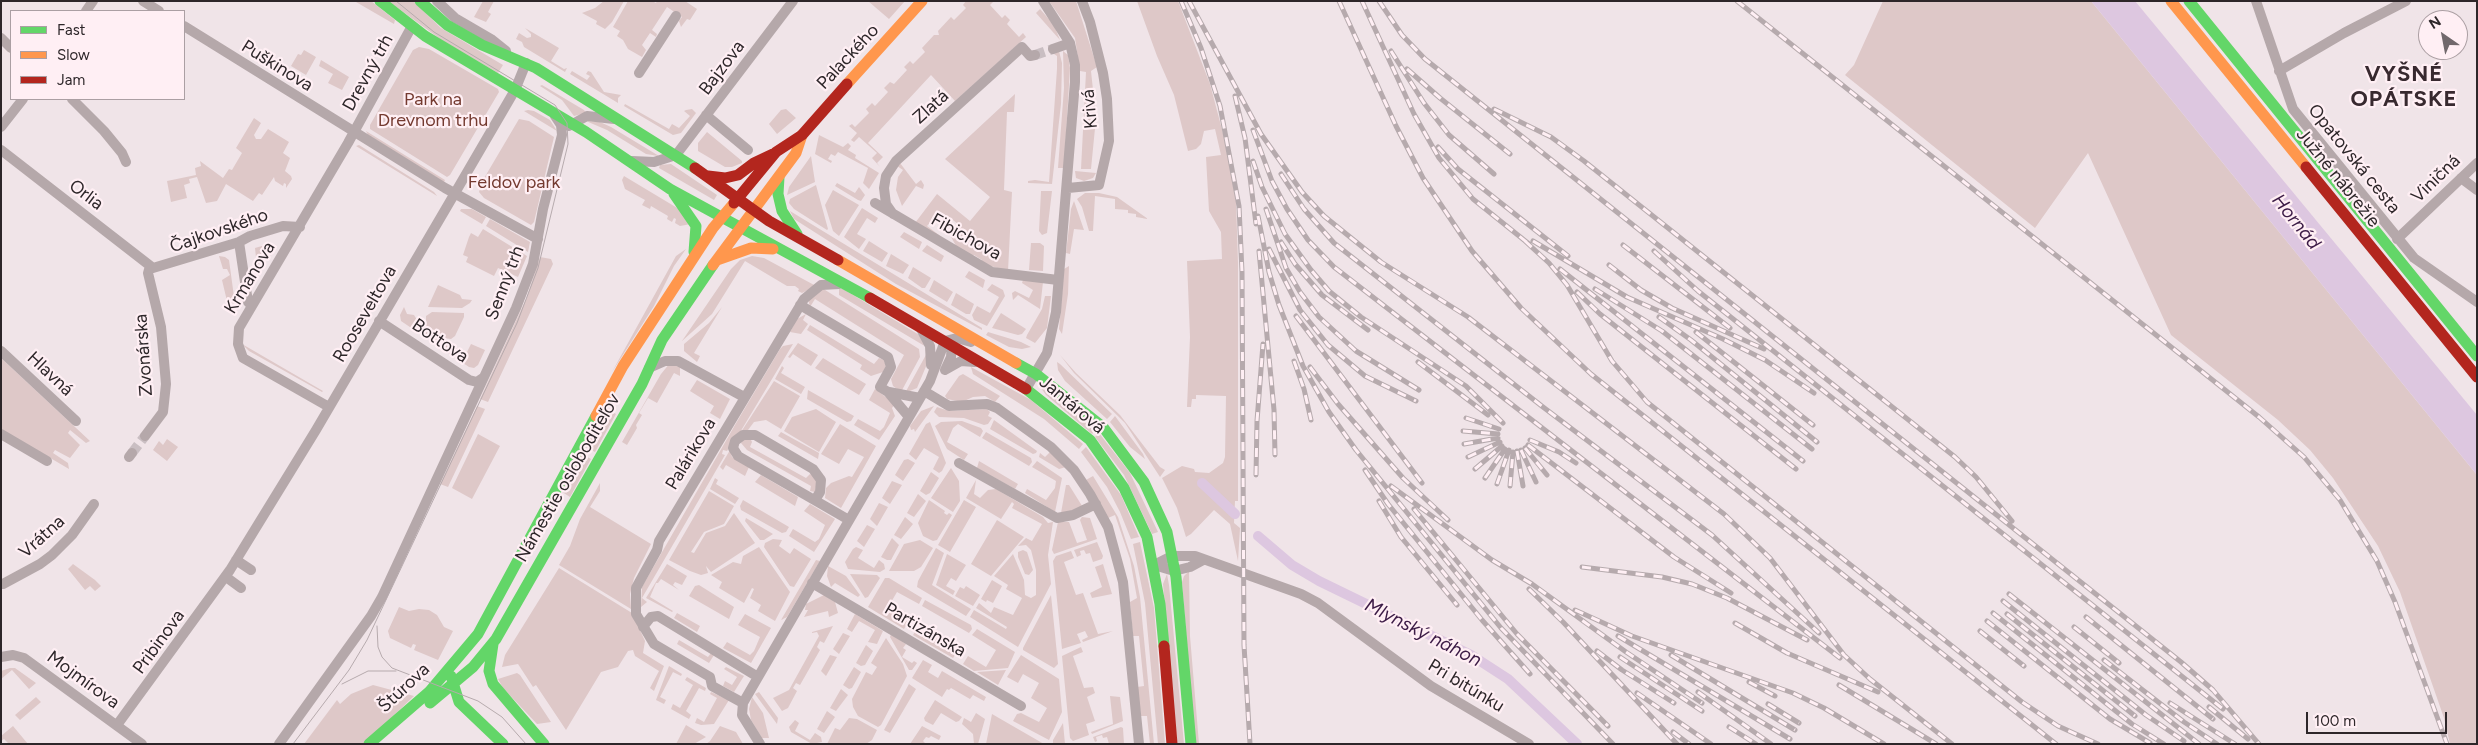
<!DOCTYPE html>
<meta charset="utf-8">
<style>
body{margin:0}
#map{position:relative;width:2478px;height:745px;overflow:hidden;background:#f0e4e8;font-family:Figtree,sans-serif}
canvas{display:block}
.frame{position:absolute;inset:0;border:2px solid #2d2629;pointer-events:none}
.legend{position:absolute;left:10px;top:10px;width:175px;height:90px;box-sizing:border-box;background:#ffeff4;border:1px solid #ab9fa3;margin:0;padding:6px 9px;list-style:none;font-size:15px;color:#2d2629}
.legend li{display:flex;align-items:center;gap:10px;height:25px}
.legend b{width:25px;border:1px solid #ab9fa3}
.north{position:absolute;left:2418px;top:10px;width:50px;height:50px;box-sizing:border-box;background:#ffeff4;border:1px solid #ab9fa3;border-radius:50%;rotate:327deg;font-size:14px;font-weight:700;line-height:20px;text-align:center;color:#2d2629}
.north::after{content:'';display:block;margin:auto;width:18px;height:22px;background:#71686c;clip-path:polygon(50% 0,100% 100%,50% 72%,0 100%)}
.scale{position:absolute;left:2306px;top:712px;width:141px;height:22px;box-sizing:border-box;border:2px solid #2d2629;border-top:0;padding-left:6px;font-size:15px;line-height:18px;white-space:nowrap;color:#2d2629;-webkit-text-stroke:4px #ffeff4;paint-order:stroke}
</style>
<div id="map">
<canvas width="2478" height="745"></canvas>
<div class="frame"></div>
<ul class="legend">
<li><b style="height:6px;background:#63d668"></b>Fast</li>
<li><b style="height:6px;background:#ff974d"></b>Slow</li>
<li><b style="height:6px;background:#b3261e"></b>Jam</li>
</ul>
<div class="north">N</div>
<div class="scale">100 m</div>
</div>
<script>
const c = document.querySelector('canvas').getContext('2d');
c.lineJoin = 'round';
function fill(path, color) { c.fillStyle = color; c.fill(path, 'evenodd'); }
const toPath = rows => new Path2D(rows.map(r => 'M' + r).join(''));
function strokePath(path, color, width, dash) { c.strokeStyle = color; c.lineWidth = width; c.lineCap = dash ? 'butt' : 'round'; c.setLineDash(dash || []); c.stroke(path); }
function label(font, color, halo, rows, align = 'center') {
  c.font = font + ' Figtree,sans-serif'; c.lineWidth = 4.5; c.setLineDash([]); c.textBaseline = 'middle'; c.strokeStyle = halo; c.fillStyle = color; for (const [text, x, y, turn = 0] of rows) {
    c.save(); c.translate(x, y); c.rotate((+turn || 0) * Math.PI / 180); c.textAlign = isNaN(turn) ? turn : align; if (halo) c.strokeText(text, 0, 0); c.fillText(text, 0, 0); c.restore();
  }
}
const green = toPath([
 [371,1,395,20,394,24,356,2],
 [388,1,413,1,441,28,503,65,498,73,443,41],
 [483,1,494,1,488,12,491,14,486,22,474,17],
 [604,1,624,1,612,22,605,29,596,24,597,21,582,13,595,8],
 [628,1,652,1,656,3,657,1,685,1,697,9,690,20,687,19,681,27,679,21,682,17,667,7,652,30,657,34,656,37,650,33,642,45,646,50,642,57,628,49,623,40,617,36,620,31,613,27],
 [868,1,905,1,889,19],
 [966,1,994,1,990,5,1002,18,1005,15,1010,20,1007,24,1019,37,1023,33,1026,37,955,101,931,75,868,143,883,157,877,163,880,167,872,158,877,153,859,137,854,142,851,140,857,133,849,126,852,124,855,127,869,113,866,109,872,103,875,106,888,92,884,88,890,82,894,84,907,70,904,67,910,61,913,64,925,52,922,48,934,35,939,35,938,31,951,17,954,20,966,8,963,5],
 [1049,1,1076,1,1097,67,1091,71,1096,118,1091,169,1081,169,1086,72,1080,71,1075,38],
 [1137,1,1178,1,1210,84,1229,156,1236,201,1238,263,1238,501,1235,501,1234,523,1240,528,1238,561,1230,524,1214,510,1191,534,1186,537,1177,508,1162,478,1182,466,1194,469,1195,472,1209,473,1223,463,1225,457,1226,396,1196,395,1196,399,1192,399,1191,407,1187,407,1190,337,1187,261,1222,259,1221,232,1209,211,1206,157,1221,155,1215,129,1204,131,1201,144,1196,149,1188,151,1174,95,1157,56],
 [1883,1,2091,1,2477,475,2477,744,2450,744,2444,718,2400,592,2378,546,2333,478,2310,450,2278,420,2171,335,2088,153,2035,228,1845,75,1854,65],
 [1040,9,1054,25,1060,40,1036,13],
 [525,28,559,48,551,61,564,69,567,68,565,72,524,47,522,42,516,39,519,33,527,38,531,37,531,34],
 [419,47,429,49,498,89,499,92,450,175,447,177,370,129,370,125,413,50],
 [304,50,316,57,306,75,291,66,298,54,301,55],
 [1059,51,1062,63,1061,104,1052,184,1028,183,1028,181,1035,180,1049,182,1057,69,1057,56,1054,54],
 [1063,51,1068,55,1070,68,1064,168,1058,168,1064,88],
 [321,60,349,77,342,90,328,83,333,74,319,66],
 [572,71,587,80,590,76,586,74,588,71,591,72,604,92,621,95,618,98,618,103,570,74],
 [542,85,584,110,586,113,574,116,562,100,540,86],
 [1015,94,1014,112,1007,112,1004,190,1012,192,1008,271,980,263,982,260,974,255,971,258,959,251,951,237,959,225,948,216,942,223,935,217,927,226,943,238,915,223,937,194,970,221,990,197,945,159],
 [625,104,669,129,672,124,679,128,690,116,684,111,686,110,692,109,696,113,681,133,673,135,624,106],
 [786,109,796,118,777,134,769,124,781,110],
 [528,110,534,111,550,120,557,131,524,111],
 [254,118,261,123,254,135,256,139,261,139,268,129,289,142,283,153,290,158,285,171,291,176,292,179,286,188,286,184,284,183,283,186,275,181,274,177,262,195,259,193,253,201,226,184,217,201,206,203,197,177,189,179,190,183,184,185,187,198,171,202,167,181,196,175,195,168,201,166,200,161,223,178,229,169,232,170,242,153,236,148],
 [519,119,529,121,554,137,534,222,531,225,484,198,479,192,483,180],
 [586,121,600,122,611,127,659,156,646,154,607,130],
 [366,131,445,180,444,182,368,135],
 [707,132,742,161,742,163,732,167,725,167,698,151,698,143],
 [819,135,843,147,848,143,851,146,848,150,856,155,855,158,879,173,869,189,863,183,868,168,838,152,835,156,831,154,828,159,832,161,831,163,815,154],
 [359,145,434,192,437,196,356,146],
 [811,156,815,182,787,195,789,187],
 [900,163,916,184,921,180,924,185,923,189,916,186,902,206,896,190,898,177,903,170,897,166],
 [671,164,717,195,714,200,659,168,660,165],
 [1075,171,1096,173,1093,178,1084,181,1076,178],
 [624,176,679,209,691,224,680,226,675,223,676,219,674,218,672,222,667,219,668,216,651,206,650,209,642,205,645,200,625,189,622,180],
 [837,183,855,193,859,187,865,195,861,201,858,200,835,186],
 [816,185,828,229,827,230,794,209,789,203,790,199],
 [833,190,859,205,839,236,833,231,825,205],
 [1041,191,1052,191,1047,233,1042,235,1039,231],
 [1085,193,1099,193,1117,197,1148,219,1136,217,1136,214,1128,213,1128,210,1115,209,1115,199,1095,196,1093,231,1089,231,1082,207,1077,199],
 [1074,201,1084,230,1074,229,1070,254,1066,253,1071,209],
 [862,208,878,218,875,223,867,218,857,234,866,239,859,249,844,237],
 [461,209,472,209,486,217,482,224,460,211],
 [790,211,982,328,982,330,896,284,794,219],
 [490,219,530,242,528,252,486,226],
 [483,229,527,256,518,277,498,268,494,276,466,262,468,257,463,255,469,237,471,233,478,237],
 [904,232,922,242,919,249,900,237],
 [869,241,888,253,882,262,863,251],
 [1031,243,1040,243,1044,246,1043,271,1029,270],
 [269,244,270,246,257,267,255,248],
 [927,245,944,256,941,262,922,251],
 [686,249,674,266,654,306,612,372,676,256],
 [891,254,909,265,903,274,886,266],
 [219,256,225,257,229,260,235,304,227,301,222,280,230,275,227,269,223,269],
 [752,256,764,258,816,286,802,293,798,291,799,289,795,286,787,286,745,261,712,314,682,341,731,269,740,260],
 [540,257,551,259,553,264,488,402,480,399,526,299],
 [1069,266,1068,294,1062,334,1059,329,1064,269],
 [913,267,931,278,925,288,922,288,908,278],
 [969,271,985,280,983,288,965,277],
 [934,280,953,292,947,302,929,291],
 [1023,280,1043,282,1040,309,1018,295,1013,300,1012,293,1015,291,1029,298,1033,290,1022,283],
 [992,284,1003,290,1005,296,987,326,974,320,972,315,977,306,990,313,999,297,987,290],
 [438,285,460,295,462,299,472,300,470,303,462,308,428,307],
 [822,288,919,349,920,357,901,392,893,386,891,379,904,355,815,299,810,307,808,299],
 [839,289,843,289,921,336,928,348,839,295],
 [956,293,974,304,970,314,966,314,951,305],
 [1045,296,1051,296,1047,328,1035,343,1026,338,1027,335,1042,309],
 [404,307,407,314,414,315,422,328,442,343,467,352,471,344,485,350,478,365,474,368,469,367,401,321,400,315],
 [722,307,694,353,700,356,697,362,684,351,684,344,709,323],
 [432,312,464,313,464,317,455,336,451,339,444,338,426,326,426,316],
 [1001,313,1026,329,1022,334,1018,335,992,328],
 [806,314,803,320,808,324,801,334,790,332,797,319],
 [810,325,874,364,879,358,884,360,886,367,883,372,871,376,860,369,862,365,807,330],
 [988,332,1021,342,1031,347,1022,349,1009,347,986,335],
 [798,343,818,355,811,366,793,354,790,358,788,357],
 [242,344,323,391,322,392,249,351],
 [793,344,739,434,727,451,723,450,722,454,725,455,642,598,647,602,641,607,642,587,735,425,780,349,783,346],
 [927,353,927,364,917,388,905,393],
 [1060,355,1076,373,1120,415,1160,467,1165,470,1160,477,1125,423,1074,373],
 [1,358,90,441,86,443,70,430,68,433,80,445,70,458,55,450,53,453,68,463,69,469,1,429],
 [823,358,866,384,859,395,815,368],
 [1057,362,1060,364,1112,414,1107,419,1065,381,1058,370],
 [670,363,680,367,680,376,674,373,657,403,648,398,639,413,642,415,636,425,637,428,627,445,622,442,661,374],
 [782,366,784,368,781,373,805,387,801,394,775,379],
 [971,367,1031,400,1083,444,1079,449,1044,419,973,374],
 [963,374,1000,396,995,402,985,396,973,397,962,402,947,399,945,396,959,376],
 [697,380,730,399,720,419,710,413,714,406,690,391],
 [774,381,800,396,781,429,766,420,754,422,748,430,741,432],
 [1039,385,1096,430,1092,434,1046,395],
 [875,389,895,404,892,408,895,416,879,440,854,425,858,419,880,431,884,427,890,413,869,400],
 [808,390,854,416,851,421,847,422,807,399],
 [477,406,485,409,448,487,440,484],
 [934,406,915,432,914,429,911,430,910,426,921,411],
 [937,407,949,411,987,409,990,412,988,416,992,418,988,424,984,425,964,418,939,417,934,412],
 [605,408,616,414,595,452,584,446],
 [816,409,836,422,819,452,784,431,792,417],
 [1115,416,1143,454,1145,459,1130,447,1110,422],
 [994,420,1037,451,1036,453,1033,454,990,429],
 [962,421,981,428,983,431,980,437,958,424,953,428,947,442,968,454,964,460,947,449,935,426,941,422],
 [930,422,946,463,942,471,939,473,933,469,939,457,924,448,916,460,909,454,926,424],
 [840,424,876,446,841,508,825,498,826,488,831,483,849,476,852,477,864,457,848,449,839,464,821,454],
 [781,432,819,453,818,459,778,436],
 [986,432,1031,458,1032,462,1029,466,982,438],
 [1099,433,1130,473,1158,532,1152,534,1124,475,1095,437],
 [478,434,500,446,472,499,452,488],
 [167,439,178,447,167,461,153,450,159,441,163,445],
 [743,439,751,440,752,442,750,447,806,478,810,474,814,476,817,482,815,492,810,491,811,486,747,450,741,443],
 [1086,447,1121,495,1139,537,1131,539,1120,512,1107,487,1081,452],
 [730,450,732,457,749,467,745,476,726,465,723,470,720,467],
 [1050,452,1066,467,1059,469,1039,457,1040,453,1045,457],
 [580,453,591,459,570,497,559,490],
 [908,459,915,463,903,481,895,475,904,460],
 [979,461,1018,484,1015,489,977,468],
 [1037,461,1062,478,1055,512,1025,493,1027,489,1046,500,1055,488,1056,481,1032,467],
 [951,468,959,481,960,501,953,512,931,498],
 [931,472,939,478,930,493,926,495,920,491],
 [761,475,798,497,795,506,755,482],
 [1093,476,1118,517,1134,566,1140,597,1154,744,1150,744,1147,716,1141,716,1137,687,1144,686,1139,636,1133,636,1130,602,1137,598,1130,559,1115,515,1108,518,1086,480],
 [715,478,718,480,716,484,739,498,735,504,710,489],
 [976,480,974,494,980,498,988,490,996,489,1043,517,1048,523,1053,522,1048,555,1051,584,1018,647,970,617,974,610,1006,629,1007,627,976,608,979,603,991,613,994,607,1013,615,1022,598,1006,589,1008,585,994,576,1013,554,1024,580,1025,595,1031,598,1036,595,1036,570,1031,550,1026,545,1018,546,1026,538,1032,541,1042,524,1012,508,1014,504,1012,502,1001,519,966,498],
 [892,481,902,485,890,504,882,498],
 [600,483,600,491,590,507,651,544,634,578,630,594,631,609,559,565,570,546,580,519],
 [1066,485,1069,485,1084,509,1061,513],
 [709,491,734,506,724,524,704,532,691,552,694,553,706,533,725,526,734,513,755,543,711,572,706,566,708,573,701,575,690,571,669,560],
 [918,494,926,501,914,517,907,513],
 [743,500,789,527,786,532,782,533,741,510,740,506],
 [929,500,945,511,944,513,947,515,949,513,952,515,937,540,933,541,923,536,918,523],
 [964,500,976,507,950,552,938,545],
 [879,503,888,507,877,526,870,519],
 [810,504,835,519,814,552,789,536,793,529,815,542,819,539,825,525,804,511],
 [905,517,913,524,901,539,894,535],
 [1082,517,1090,518,1097,539,1054,554,1052,550,1058,522,1069,522,1077,543,1087,540,1080,520],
 [746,518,773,534,764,540,760,540,745,521],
 [997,520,1024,537,991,576,971,564],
 [867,525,875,529,864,547,857,541],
 [892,538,899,545,891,560,887,560,881,557],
 [773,539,782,540,779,546,790,554,794,548,811,559,794,587,790,586,764,547,765,543],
 [920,540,933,548,921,567,914,571,889,571,904,544],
 [1097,542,1103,556,1102,559,1093,562,1090,553,1086,554,1084,550,1080,551,1081,555,1077,557,1074,550],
 [1140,542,1154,608,1165,744,1158,744,1145,603,1133,544],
 [759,547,790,592,775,621,758,611,761,605,750,598,754,589,752,588,744,603,719,588,722,582,711,575,733,562,741,564,743,556],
 [856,547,863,550,858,558,874,568,879,560,884,564,885,569,880,572,848,569,845,562,853,549],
 [936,548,944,553,932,585,971,609,966,616,917,587,918,581],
 [1023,550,1027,552,1033,570,1029,575,1025,574,1018,557,1018,552],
 [1071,551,1074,558,1064,562,1076,595,1083,593,1098,634,1113,631,1083,642,1082,640,1088,637,1085,631,1077,634,1081,643,1062,649,1053,561,1056,556],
 [947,554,966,565,956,581,951,578,946,586,955,591,953,595,936,585],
 [816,560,820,561,787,617,781,620],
 [73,564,95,580,101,586,95,591,90,586,85,590,68,569],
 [667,564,687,576,682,585,675,582,673,585,679,590,661,579,658,583,656,583,650,597,673,611,672,612,646,598],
 [1103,564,1112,594,1092,598,1090,593,1102,587,1095,567],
 [828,566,846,576,860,595,858,597,835,583,831,587,827,576],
 [559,568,632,613,645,641,643,653,664,666,654,691,650,688,659,671,635,656,633,650,628,651,618,667,601,672,566,730,536,685,533,687,518,664,502,667,505,655],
 [1189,571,1190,636,1199,744,1195,744,1182,582,1184,576],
 [850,574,877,575,880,578,868,597,865,598],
 [1167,574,1169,585,1184,744,1177,744,1163,584],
 [885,578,889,578,922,598,919,604,897,592,887,609,908,622,904,629,868,607],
 [992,580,1002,586,993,603,987,600,986,602,981,599],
 [699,585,734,607,729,619,689,596,695,586],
 [966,586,980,595,973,606,955,596,960,587,964,589],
 [824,595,835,602,838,613,829,617,828,611,804,617,808,610,805,610,806,604],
 [1051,595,1058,664,1054,668,1023,650,1023,648],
 [925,600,971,625,972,629,969,633,922,606],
 [399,607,409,611,419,609,429,610,437,615,444,627,453,631,438,660,414,650,416,645,413,644,411,648,390,638,388,631],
 [677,613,700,626,697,632,674,618],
 [745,614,771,628,751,663,723,648,727,642,750,655,754,651,760,637,738,625],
 [855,614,883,631,877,644,868,642,875,630,859,621,852,632,847,629],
 [833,626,824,643,820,641,817,647,820,650,800,685,796,683,793,688,797,691,788,708,782,711,773,698,789,690,819,636,817,632,812,633,812,632],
 [918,627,958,651,953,658,913,635],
 [977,629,1015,652,1008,668,974,671,963,664,968,656,986,667,996,650,972,635],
 [843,633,850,636,839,654,833,649],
 [891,634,906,644,903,648,906,650,902,657,912,663,914,661,917,663,912,670,909,670,890,637],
 [886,638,903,664,907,676,881,725,878,727,858,716,853,707,852,699,866,672,872,675,877,667,871,663],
 [679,640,708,657,711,653,714,655,709,663,677,644],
 [866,645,873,651,865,665,861,666,856,663],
 [1081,647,1083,652,1073,656,1084,688,1093,687,1095,693,1087,697,1095,721,1086,724,1089,735,1073,741,1070,738,1062,656],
 [830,655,837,657,826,676,821,671],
 [1021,655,1059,679,1062,712,1049,740,1013,721,1017,714,1021,713,1039,722,1047,708,1031,698,1039,683,1023,674,1018,683,1007,677],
 [923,660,932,665,928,672,938,678,942,671,986,697,984,701,973,695,970,699,951,688,949,690,947,689,942,697,912,678],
 [669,666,682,674,681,676,673,672,660,697,666,700,664,704,656,700],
 [726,667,744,676,734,692,723,686,725,681,732,685,737,677,724,669],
 [854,667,861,672,852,688,849,689,843,685],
 [10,668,15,668,36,683,29,689,12,670,1,679,1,671],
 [1006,670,998,685,977,672],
 [517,673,520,675,551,722,537,724,503,688,498,679],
 [687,677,706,688,705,691,699,688,686,711,691,715,689,719,671,709,673,704,680,708,693,685,685,680],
 [909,684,916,689,890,733,884,730],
 [373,685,414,696,364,744,304,744,337,700,340,704,351,694],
 [841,689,848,695,836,711,830,708],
 [711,692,729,700,714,724,701,725,695,723,697,718,704,722,717,698,710,694],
 [759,692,778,718,777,724,755,694],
 [1110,696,1120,697,1123,721,1092,734,1091,732,1113,724],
 [36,697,41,702,20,720,15,715],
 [752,697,763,713,769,738,762,738,751,720,749,709],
 [935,700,962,717,959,721,956,722,941,713,933,725,925,721,924,718],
 [827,711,835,717,824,733,817,729],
 [976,713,985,719,978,744,974,744,973,734,962,724,964,718,971,722],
 [992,714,1011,725,1044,744,986,744],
 [849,718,857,719,877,730,872,740,866,744,827,744,835,728,840,730],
 [795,720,799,723,795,731,810,740,815,733,821,737,822,742,812,744,791,732,789,727],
 [1063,723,1065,744,1053,744,1053,740],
 [686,725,706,737,694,744,676,744],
 [13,726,28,744,9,744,4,739,1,741,1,736],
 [720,726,736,732,743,744,706,744,710,741],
 [922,726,941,736,939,740,931,736,929,738,926,737,923,741,926,744,910,744],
 [1121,727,1123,728,1124,744,1109,744,1107,737,1103,738,1102,735,1096,737,1097,741,1095,742,1093,737]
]);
const water = toPath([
 [2091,1,2135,1,2477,415,2477,475]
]);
const canal = toPath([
 [1202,483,1235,514],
 [1258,536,1292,565,1319,581,1471,655,1508,679,1577,744]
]);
const streetTunnel = toPath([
 [1035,55,1053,49],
 [132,453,145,436]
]);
const street = toPath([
 [143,1,159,11],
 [437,1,455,18,491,39,506,51],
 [2256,1,2293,109,2414,258,2477,302],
 [86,11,93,1],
 [184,26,445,188,538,239],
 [1,38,11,48],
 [1053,49,1070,43],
 [2279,71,2344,33,2406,1],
 [639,73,676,16],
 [72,99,104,131,122,153,126,162],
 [706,115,748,150],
 [569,126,587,116,614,119],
 [1,127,23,99],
 [1,150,153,268,239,242,250,236,283,226,300,227],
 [632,161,654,162,676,155,793,1],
 [2461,178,2477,190],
 [1068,188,1099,185,1109,141,1107,99,1103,73,1090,22,1082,1],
 [875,203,992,272,1058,280],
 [893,214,886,204,884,188,886,176,896,161,1022,47,1030,56,1035,55],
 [2397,239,2477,163],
 [239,242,248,302,252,306],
 [800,305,888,357,891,367,880,387,888,392,909,417],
 [379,321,469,380,477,382,483,378],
 [921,329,930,346,931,365],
 [1,351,76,421],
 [649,368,665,361,678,361,744,397],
 [945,370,951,357,952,342],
 [945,370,961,361,975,362],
 [1026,389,1047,353,1056,312,1075,82,1075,65,1070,43,1043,1],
 [924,391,949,406,987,404,997,408,1051,447,1074,470,1090,494,1108,527,1123,582,1139,744],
 [889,392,920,398],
 [329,407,243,358,238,344,239,328,348,143,412,26],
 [1,434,47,461],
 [145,436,163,412,166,384,161,327,148,273,150,266],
 [129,457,132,453],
 [959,463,1057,518,1073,515,1096,504],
 [815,500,820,492,821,480,813,469,755,435,743,435,735,441,733,448,738,456,849,520],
 [236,560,251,570],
 [1154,565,1172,556,1195,556,1301,594,1318,603,1431,686,1529,744],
 [1154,565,1174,571,1190,567,1203,560],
 [226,577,241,588],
 [812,583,1021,706],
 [3,584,40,564,52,555,72,535,94,504],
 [643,627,651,617,658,616,758,677],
 [1,657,13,655,24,658,142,744],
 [743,703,712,686,710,677,654,644,636,614,636,588,657,550,659,541,804,299,821,285,839,284],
 [117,725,230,570,316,430,455,193,515,90,526,63],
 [279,744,371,616,382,597,516,308,533,264,543,209,562,135,561,125,555,116],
 [760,744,742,715,743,703,930,381,945,341,957,338,971,342]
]);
const fast = toPath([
 [380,1,425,36,586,132,670,189,870,298],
 [420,1,447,25,482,45,536,68,695,168],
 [2189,1,2477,356],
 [779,177,778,194,782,211,797,234],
 [674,194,696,226,694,252],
 [1016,363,1036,374,1103,427,1144,482,1167,532,1176,577,1191,744],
 [1026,389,1090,440,1124,488,1147,537,1160,604,1164,646],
 [493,644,489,671,493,684,544,744],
 [451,676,459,702,503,744],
 [430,703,473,667,496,639,642,384,662,340,713,265],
 [369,744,429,692,478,634,596,416]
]);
const slow = toPath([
 [2171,1,2306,167],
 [847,84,922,1],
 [717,260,751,248,773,249],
 [838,260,1016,363],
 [713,265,796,153,802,135],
 [596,416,623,366,713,228,734,203]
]);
const jam = toPath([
 [2306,167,2477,377],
 [695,168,769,221,838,260],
 [708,176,725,178,738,175,754,163,773,154],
 [734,203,776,152,802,135,847,84],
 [870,298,1026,389],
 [1164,646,1172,744]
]);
const tram = toPath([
 [377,626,378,647,382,657,392,668,478,701,502,717,526,744],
 [342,684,368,671,396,671],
 [293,744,349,670,367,640,517,323,538,268,568,144,567,123,555,105,434,32,396,1]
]);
const rail = toPath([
 [1181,1,1201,48,1220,106,1239,206,1242,272,1244,645,1250,744],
 [1189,1,1261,134,1302,192,1324,216,1381,262,1468,317,1724,514,1770,558,1844,655,1870,679,1952,744],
 [1339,1,1396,126,1423,178,1472,251,1521,308,1591,374,2056,744],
 [1362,1,1414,114,1439,158,1473,199,1529,244],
 [1379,1,1402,35,1425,59,2181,662,2213,690,2259,744],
 [1737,1,2259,417,2304,457,2340,500,2377,561,2395,602,2447,744],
 [1391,51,1424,103,1449,135,1494,174],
 [1407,69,1440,98,1510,154],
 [1235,96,1245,138,1256,224],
 [1494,109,1551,137,1584,161,1955,457,1976,477,2012,521],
 [1253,130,1272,181,1287,209,1308,240,1334,267,1840,658],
 [1438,147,1458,169,1568,256],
 [1253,161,1262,187,1285,234,1311,270,1329,291,1361,317,1466,386,1503,423],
 [1281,174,1304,209,1334,243,1543,407,1712,535,1819,633],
 [1266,209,1286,268,1300,292,1319,317,1356,351,1419,390],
 [1258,216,1269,272,1279,305,1303,366,1329,412,1356,450,1501,628,1613,744],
 [1525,241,1549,263,1567,285,1612,361,1647,402,2022,702,2058,726,2098,744],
 [1533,241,1627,297,1723,339,1765,360,1814,393],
 [1281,242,1295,264,1322,295,1368,330],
 [1623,245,1730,328],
 [1269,249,1300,310,1328,345,1365,376,1416,401],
 [1259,251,1274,410,1275,455],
 [1654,251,1698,291,2223,709],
 [1609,265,1641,290,1672,308,1764,349],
 [1560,269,1803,461],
 [1595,289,1662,331,1812,449],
 [1577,292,1600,314,1796,469],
 [1296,316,1422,483],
 [1659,317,1691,340,1817,442],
 [1696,332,1813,425],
 [1294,361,1304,389,1311,420],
 [1418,362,1488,415],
 [1310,367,1338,404,1403,478,1448,520],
 [1466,418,1499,429],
 [1463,431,1498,434],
 [1530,440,1559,452,1576,463],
 [1464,444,1498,438],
 [1528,445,1674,557,1731,593],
 [1525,448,1547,475],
 [1521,450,1536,482],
 [1517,451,1523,486],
 [1468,457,1500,442],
 [1475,469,1502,446],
 [1365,470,1388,504,1482,620,1530,674],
 [1256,475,1257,421,1263,344],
 [1485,478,1505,449],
 [1497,484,1509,450],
 [1391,486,1492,560,1532,584,1626,652,1702,703],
 [1510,486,1513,452],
 [1379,501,1401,537,1457,605],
 [1414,509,1517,634,1608,726],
 [1582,567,1662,577,1692,584,1727,598,1807,640],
 [1529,589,1563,622,1677,744],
 [2009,594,2199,744],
 [2003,601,2146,715,2184,741],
 [1575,610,1632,636,1793,693,1824,708,1884,744],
 [1993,613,2132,724,2164,744],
 [2007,614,2135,716],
 [2086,617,2213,719],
 [1987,621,2110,719,2150,743],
 [1735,623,1787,653,1878,692],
 [2074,627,2119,663],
 [1980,631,2024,666],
 [1618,636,1790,739],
 [1597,651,1622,670,1674,703],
 [1671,655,1795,730],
 [1620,657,1702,711],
 [2104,660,2184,722,2217,744],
 [1749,682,1775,696],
 [1839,685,1936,744],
 [1698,692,1771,744],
 [1637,693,1711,744],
 [2170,703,2235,744],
 [1768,704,1799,723],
 [2209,707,2248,739],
 [1729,727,1756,744],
 [1673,732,1689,744]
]);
const streetNames = [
 ["Palackého",848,57,-47],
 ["Puškinova",277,66,32],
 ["Bajzova",722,68,-53],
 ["Drevný trh",368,73,-61],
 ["Zlatá",931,107,-42],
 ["Krivá",1090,109,-95],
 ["Opatovská cesta",2354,159,51],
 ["Južné nábrežie",2338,178,51],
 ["Viničná",2436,179,-44],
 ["Orlia",86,195,37],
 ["Čajkovského",219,231,-19],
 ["Fibichova",966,237,29],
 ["Krmanova",250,278,-59],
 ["Senný trh",505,283,-69],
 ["Rooseveltova",365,314,-60],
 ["Bottova",440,341,34],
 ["Zvonárska",144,355,-94],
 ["Hlavná",50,374,43],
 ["Jantárová",1072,405,40],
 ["Palárikova",691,454,-59],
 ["Námestie osloboditeľov",568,478,-60],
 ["Vrátna",42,537,-42],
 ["Partizánska",925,630,30],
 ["Pribinova",159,642,-54],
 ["Mojmírova",83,680,36],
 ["Pri bitúnku",1466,686,31],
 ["Štúrova",404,688,-43]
];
const parkNames = [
 ["Park na",433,100],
 ["Drevnom trhu",433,121],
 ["Feldov park",514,183]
];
const waterNames = [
 ["Hornád",2296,222,51],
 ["Mlynský náhon",1423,633,27]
];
const districtNames = [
 ["VYŠNÉ",2404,75],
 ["OPÁTSKE",2404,100]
];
fill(green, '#dec8c8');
fill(water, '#ddc7e0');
strokePath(canal, '#ddc7e0', 10);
strokePath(streetTunnel, '#c9bec2', 10, [10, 5]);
strokePath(street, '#b5a8aa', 10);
strokePath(fast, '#63d668', 11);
strokePath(slow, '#ff974d', 11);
strokePath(jam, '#b3261e', 11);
strokePath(tram, '#b6aaad', 1);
strokePath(rail, '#b6aaad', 5);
strokePath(rail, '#ffeff4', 3, [9]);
label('18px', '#2d2629', '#ffeff4', streetNames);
label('18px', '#743a30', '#ffeff4', parkNames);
label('italic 19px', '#3c1b46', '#ffeff4', waterNames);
c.letterSpacing = '1px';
label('bold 22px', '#38292f', '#ffeff4', districtNames);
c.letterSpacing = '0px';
</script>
